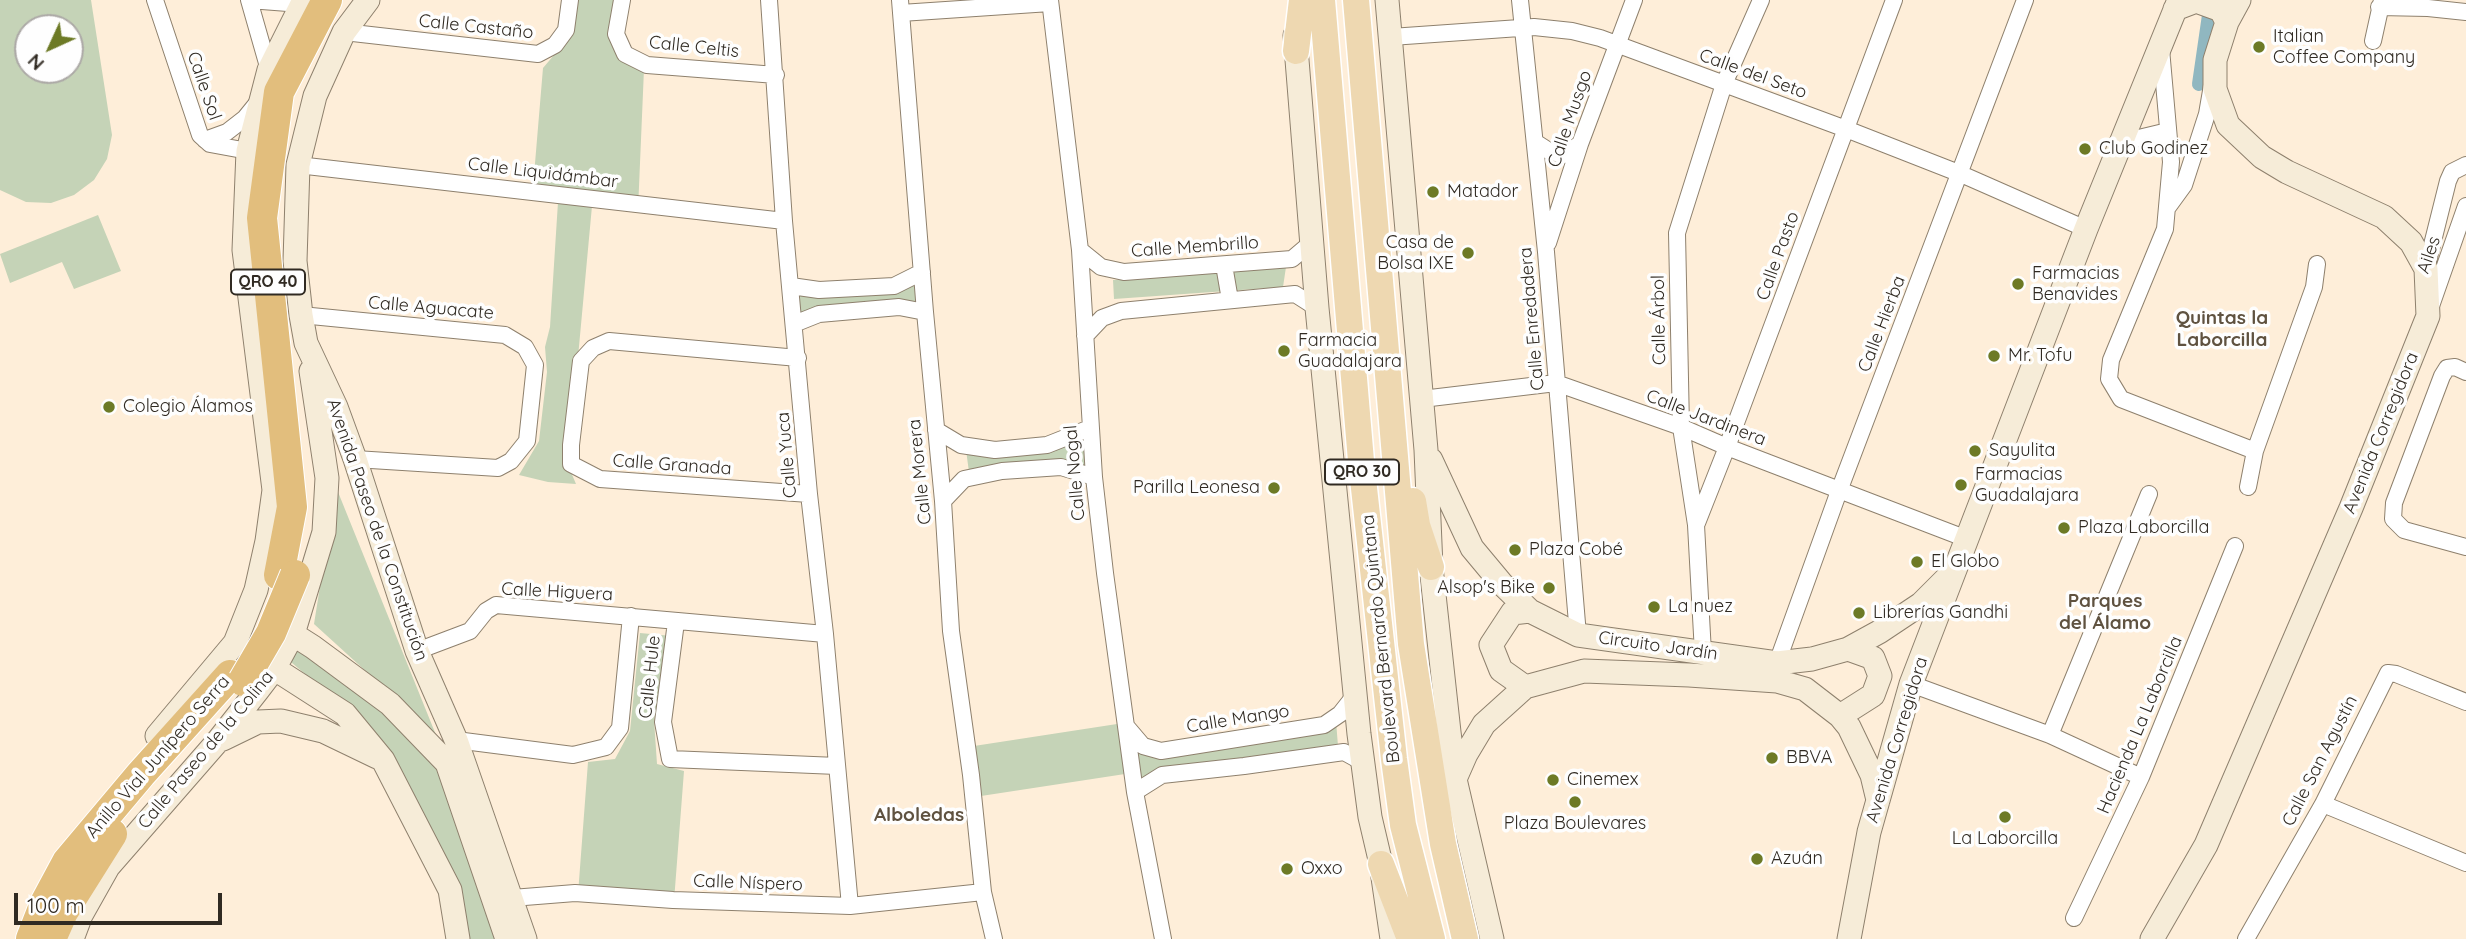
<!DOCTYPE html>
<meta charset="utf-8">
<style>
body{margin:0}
#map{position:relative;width:2466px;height:939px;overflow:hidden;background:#feeed9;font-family:Quicksand,sans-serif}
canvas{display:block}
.north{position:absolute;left:14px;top:14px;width:70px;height:70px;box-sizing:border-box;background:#fefefe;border:2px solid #aca9a6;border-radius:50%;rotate:225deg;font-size:19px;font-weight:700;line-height:28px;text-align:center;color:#302a22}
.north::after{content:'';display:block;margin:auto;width:24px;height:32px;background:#6d7a26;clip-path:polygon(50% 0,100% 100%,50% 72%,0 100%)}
.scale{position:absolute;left:14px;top:893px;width:208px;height:32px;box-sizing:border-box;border:4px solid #302a22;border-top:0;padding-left:9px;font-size:21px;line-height:24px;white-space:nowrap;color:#302a22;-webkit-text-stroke:5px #fefefe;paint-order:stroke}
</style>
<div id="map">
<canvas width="2466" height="939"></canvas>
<div class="north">N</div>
<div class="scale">100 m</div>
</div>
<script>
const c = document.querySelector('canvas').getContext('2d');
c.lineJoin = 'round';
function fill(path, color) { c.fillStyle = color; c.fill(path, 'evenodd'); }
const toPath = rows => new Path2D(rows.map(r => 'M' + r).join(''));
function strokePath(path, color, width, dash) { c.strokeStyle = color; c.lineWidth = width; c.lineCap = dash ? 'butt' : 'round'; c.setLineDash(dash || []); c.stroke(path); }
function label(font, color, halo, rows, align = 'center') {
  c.font = font + ' Quicksand,sans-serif'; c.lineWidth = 7; c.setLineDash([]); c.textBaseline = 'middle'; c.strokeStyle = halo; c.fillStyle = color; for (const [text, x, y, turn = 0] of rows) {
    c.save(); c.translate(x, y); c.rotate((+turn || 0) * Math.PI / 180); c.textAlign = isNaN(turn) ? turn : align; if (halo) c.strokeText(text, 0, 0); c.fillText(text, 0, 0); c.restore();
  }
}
const green = toPath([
 [0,0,91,0,112,135,107,159,94,180,74,195,51,203,26,202,0,190],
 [28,28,70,28,70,70,28,70],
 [575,0,620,0,615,35,644,69,638,210,592,206,568,465,576,484,548,482,519,475,539,441,547,372,545,347,550,327,558,202,532,199,543,68,571,35],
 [98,215,121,271,74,289,62,262,10,283,0,254],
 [1286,267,1283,287,1114,299,1113,280],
 [918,279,915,304,801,314,798,292],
 [1085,434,1088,469,969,472,966,450],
 [336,487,436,735,314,624],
 [640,633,672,636,654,720,657,764,684,771,674,901,578,894,588,762,615,759,630,731],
 [294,641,389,712,440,770,499,939,469,939,454,893,357,718,285,657],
 [1336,721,1338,746,1141,780,1138,750],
 [1117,724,1125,774,981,796,974,746]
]);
const canal = toPath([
 [2199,84,2209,15]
]);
const street = toPath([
 [155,0,200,135,210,144,248,151],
 [249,0,269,70],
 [249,0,301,4],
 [622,0,616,34,625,54,647,65,776,75],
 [769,0,784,221,809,494,825,634,850,906],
 [900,0,925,312,943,501,951,631,971,775,983,892,994,939],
 [1050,0,1080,250,1094,477,1105,573,1135,792,1163,939],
 [1520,0,1546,252,1578,635],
 [2379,7,2428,8,2466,12],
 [901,13,1050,3],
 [344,32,538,54,555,45,566,30,570,0],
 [1391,37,1534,27,1572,31,1600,38,1846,129,1961,174,2086,229],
 [2373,41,2382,0],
 [2161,49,2171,162,2165,229,2111,360,2109,379,2121,399,2255,451],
 [205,140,227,132,245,118,258,102],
 [1535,142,1549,151,1563,155,1580,144],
 [2122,142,2168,131],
 [298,165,784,221],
 [2168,207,2184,185,2207,114,2212,85],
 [1548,243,1580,144,1634,0],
 [1080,250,1101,267,1124,272,1292,259,1312,242],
 [1224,265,1230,300],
 [2426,269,2448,181,2452,172,2466,165],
 [791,286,819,290,894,286,922,272],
 [2431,306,2466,206],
 [301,315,505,335,525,347,535,365,527,441,511,461,498,468,355,459],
 [794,324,819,314,899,307,925,312],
 [1085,336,1102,318,1121,311,1295,294,1317,308],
 [798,358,609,341,593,348,581,361,571,445,571,464,600,479,809,494],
 [2466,372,2455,367,2447,368,2442,376,2394,503,2393,519,2404,530,2466,547],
 [1422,399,1556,383,1681,427,1727,447,1967,539],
 [936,430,961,445,995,450,1047,445,1090,428],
 [2248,487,2255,451,2314,287,2317,264],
 [943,501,964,479,1002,471,1061,467,1094,477],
 [1697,523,1727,447,1894,0],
 [676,622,663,722,670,759,837,766],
 [417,651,470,631,486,611,496,605,825,634],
 [1703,653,1696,525,1681,427,1677,233,1724,84,1761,0],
 [1777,663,1839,491,2025,0],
 [1911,684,2050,735,2141,777],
 [1126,726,1143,746,1161,751,1324,725,1340,714,1355,695],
 [2050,735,2149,494],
 [456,740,573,755,606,747,620,728,631,616],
 [1135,792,1162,775,1244,766,1344,752,1362,762],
 [2323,804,2466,863],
 [512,898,575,893,673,900,850,906,983,892],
 [2074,918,2141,777,2235,546],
 [2246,939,2323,804,2388,673,2396,674,2466,702]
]);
const secondary = toPath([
 [368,0,344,32,315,96,298,165,295,261,301,315,306,343,336,407,355,459,417,651,456,740,525,939],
 [1387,0,1426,450,1431,567,1449,732,1455,779,1492,939],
 [2175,9,2196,1,2221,10,2227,22],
 [1295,35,1317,308,1359,734,1370,817,1381,864,1392,939],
 [1431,460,1472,548,1502,584,1530,611,1578,635,1777,663,1812,659,1848,649,1879,632,1921,604,1949,576],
 [280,626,313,647,390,704,447,763,507,939],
 [261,660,345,714,383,760,450,890,458,939],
 [1525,687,1501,670,1491,645,1512,613,1530,611],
 [1840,716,1873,695,1880,676,1873,658,1848,649],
 [157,736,235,643,256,590,267,541,274,490,244,250,248,151,269,70,304,0],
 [223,739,258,722,281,721,323,731,377,757],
 [1455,779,1466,754,1484,724,1525,687,1584,671,1689,675,1777,681,1805,689,1840,716,1849,727,1872,775,1878,800],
 [72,939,81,915,108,867,217,742,258,690,274,669,293,634,324,532,327,478,311,371],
 [1849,939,1869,832,1911,684,2086,229,2179,0],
 [2152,939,2206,845,2351,508,2428,316,2426,269,2411,242,2384,217,2287,172,2262,157,2228,125,2215,89,2215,60,2227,22,2239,0]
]);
const primary = toPath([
 [1322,0,1361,461,1394,759,1403,825,1432,939],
 [1356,0,1411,644,1443,844,1465,939],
 [1296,51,1302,0],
 [1413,501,1417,525,1431,567],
 [1381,864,1410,939]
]);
const highway = toPath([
 [279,575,292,507,262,218,279,92,327,0],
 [31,939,45,903,67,862,141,774,230,675],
 [51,939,63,912,112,834]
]);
const highwayBridge = toPath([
 [243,681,271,633,295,575]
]);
const markers = [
 [2259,47,7,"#6d7a26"],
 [2085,149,7,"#6d7a26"],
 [1433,192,7,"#6d7a26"],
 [1468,253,7,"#6d7a26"],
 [2018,284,7,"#6d7a26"],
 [1284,351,7,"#6d7a26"],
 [1994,356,7,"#6d7a26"],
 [109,407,7,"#6d7a26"],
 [1975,451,7,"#6d7a26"],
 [1961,485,7,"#6d7a26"],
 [1274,488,7,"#6d7a26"],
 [2064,528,7,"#6d7a26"],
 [1515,550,7,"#6d7a26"],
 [1917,562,7,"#6d7a26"],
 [1549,588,7,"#6d7a26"],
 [1654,607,7,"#6d7a26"],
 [1859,613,7,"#6d7a26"],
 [1772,758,7,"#6d7a26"],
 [1553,780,7,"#6d7a26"],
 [1575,802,7,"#6d7a26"],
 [2005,817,7,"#6d7a26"],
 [1757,859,7,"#6d7a26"],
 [1287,869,7,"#6d7a26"]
];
const shields = [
 [268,282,74],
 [1362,472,74]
];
const shieldNames = [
 ["QRO 40",268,282],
 ["QRO 30",1362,472]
];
const streetNames = [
 ["Calle Castaño",476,27,6],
 ["Calle Celtis",694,47,6],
 ["Calle del Seto",1753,74,20],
 ["Calle Sol",204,86,71],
 ["Calle Musgo",1570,119,-71],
 ["Calle Liquidámbar",543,173,7],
 ["Calle Membrillo",1195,247,-4],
 ["Ailes",2429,255,-71],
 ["Calle Pasto",1778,256,-70],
 ["Calle Aguacate",431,308,5],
 ["Calle Enredadera",1532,319,-95],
 ["Calle Árbol",1659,320,-91],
 ["Calle Hierba",1882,324,-69],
 ["Calle Jardinera",1706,418,21],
 ["Avenida Corregidora",2381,433,-68],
 ["Calle Yuca",787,455,-95],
 ["Calle Granada",672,465,4],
 ["Calle Morera",920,472,-96],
 ["Calle Nogal",1075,473,-95],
 ["Avenida Paseo de la Constitución",377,530,71],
 ["Calle Higuera",557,592,3],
 ["Boulevard Bernardo Quintana",1381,639,-96],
 ["Circuito Jardín",1658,646,8],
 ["Calle Hule",650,677,-84],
 ["Calle Mango",1238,719,-9],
 ["Hacienda La Laborcilla",2140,725,-67],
 ["Avenida Corregidora",1897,740,-73],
 ["Calle Paseo de la Colina",206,750,-50],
 ["Anillo Vial Junípero Serra",158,757,-49],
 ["Calle San Agustín",2320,761,-63],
 ["Calle Níspero",748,883,2]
];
const poiNames = [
 ["Italian",2273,37],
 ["Coffee Company",2273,58],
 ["Club Godinez",2099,149],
 ["Matador",1447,192],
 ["Casa de",1454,243,"right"],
 ["Bolsa IXE",1454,264,"right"],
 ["Farmacias",2032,274],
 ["Benavides",2032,295],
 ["Farmacia",1298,341],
 ["Guadalajara",1298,362],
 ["Mr. Tofu",2008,356],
 ["Colegio Álamos",123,407],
 ["Sayulita",1989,451],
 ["Farmacias",1975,475],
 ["Guadalajara",1975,496],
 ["Parilla Leonesa",1260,488,"right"],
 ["Plaza Laborcilla",2078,528],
 ["Plaza Cobé",1529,550],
 ["El Globo",1931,562],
 ["Alsop's Bike",1535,588,"right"],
 ["La nuez",1668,607],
 ["Librerías Gandhi",1873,613],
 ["BBVA",1786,758],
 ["Cinemex",1567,780],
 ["Plaza Boulevares",1575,824,"center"],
 ["La Laborcilla",2005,839,"center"],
 ["Azuán",1771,859],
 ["Oxxo",1301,869]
];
const neighbourhoodNames = [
 ["Quintas la",2222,318],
 ["Laborcilla",2222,340],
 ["Parques",2105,601],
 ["del Álamo",2105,623],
 ["Alboledas",919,815]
];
fill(green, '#c5d3b7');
strokePath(canal, '#90b7c0', 14);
strokePath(street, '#8e806d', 18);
strokePath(secondary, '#8e806d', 25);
strokePath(primary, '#fff', 29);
strokePath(highway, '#fff', 32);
strokePath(street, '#fff', 16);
strokePath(secondary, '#f6ecd8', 23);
strokePath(primary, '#eed8b1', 26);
strokePath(highway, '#e2be7d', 30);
strokePath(highwayBridge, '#fff', 32, []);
strokePath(highwayBridge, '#e2be7d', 30);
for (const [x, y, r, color] of markers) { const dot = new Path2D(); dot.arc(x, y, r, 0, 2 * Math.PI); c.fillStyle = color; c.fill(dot); strokePath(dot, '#fefefe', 2.5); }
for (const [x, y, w] of shields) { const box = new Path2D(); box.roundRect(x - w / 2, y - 12.5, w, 25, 5); c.fillStyle = '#fefefe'; c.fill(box); strokePath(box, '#302a22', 2); }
label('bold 16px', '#302a22', null, shieldNames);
label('18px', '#302a22', '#fefefe', streetNames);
label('18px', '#302a22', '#fefefe', poiNames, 'left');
label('bold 19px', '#5f5240', '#fefefe', neighbourhoodNames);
</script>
